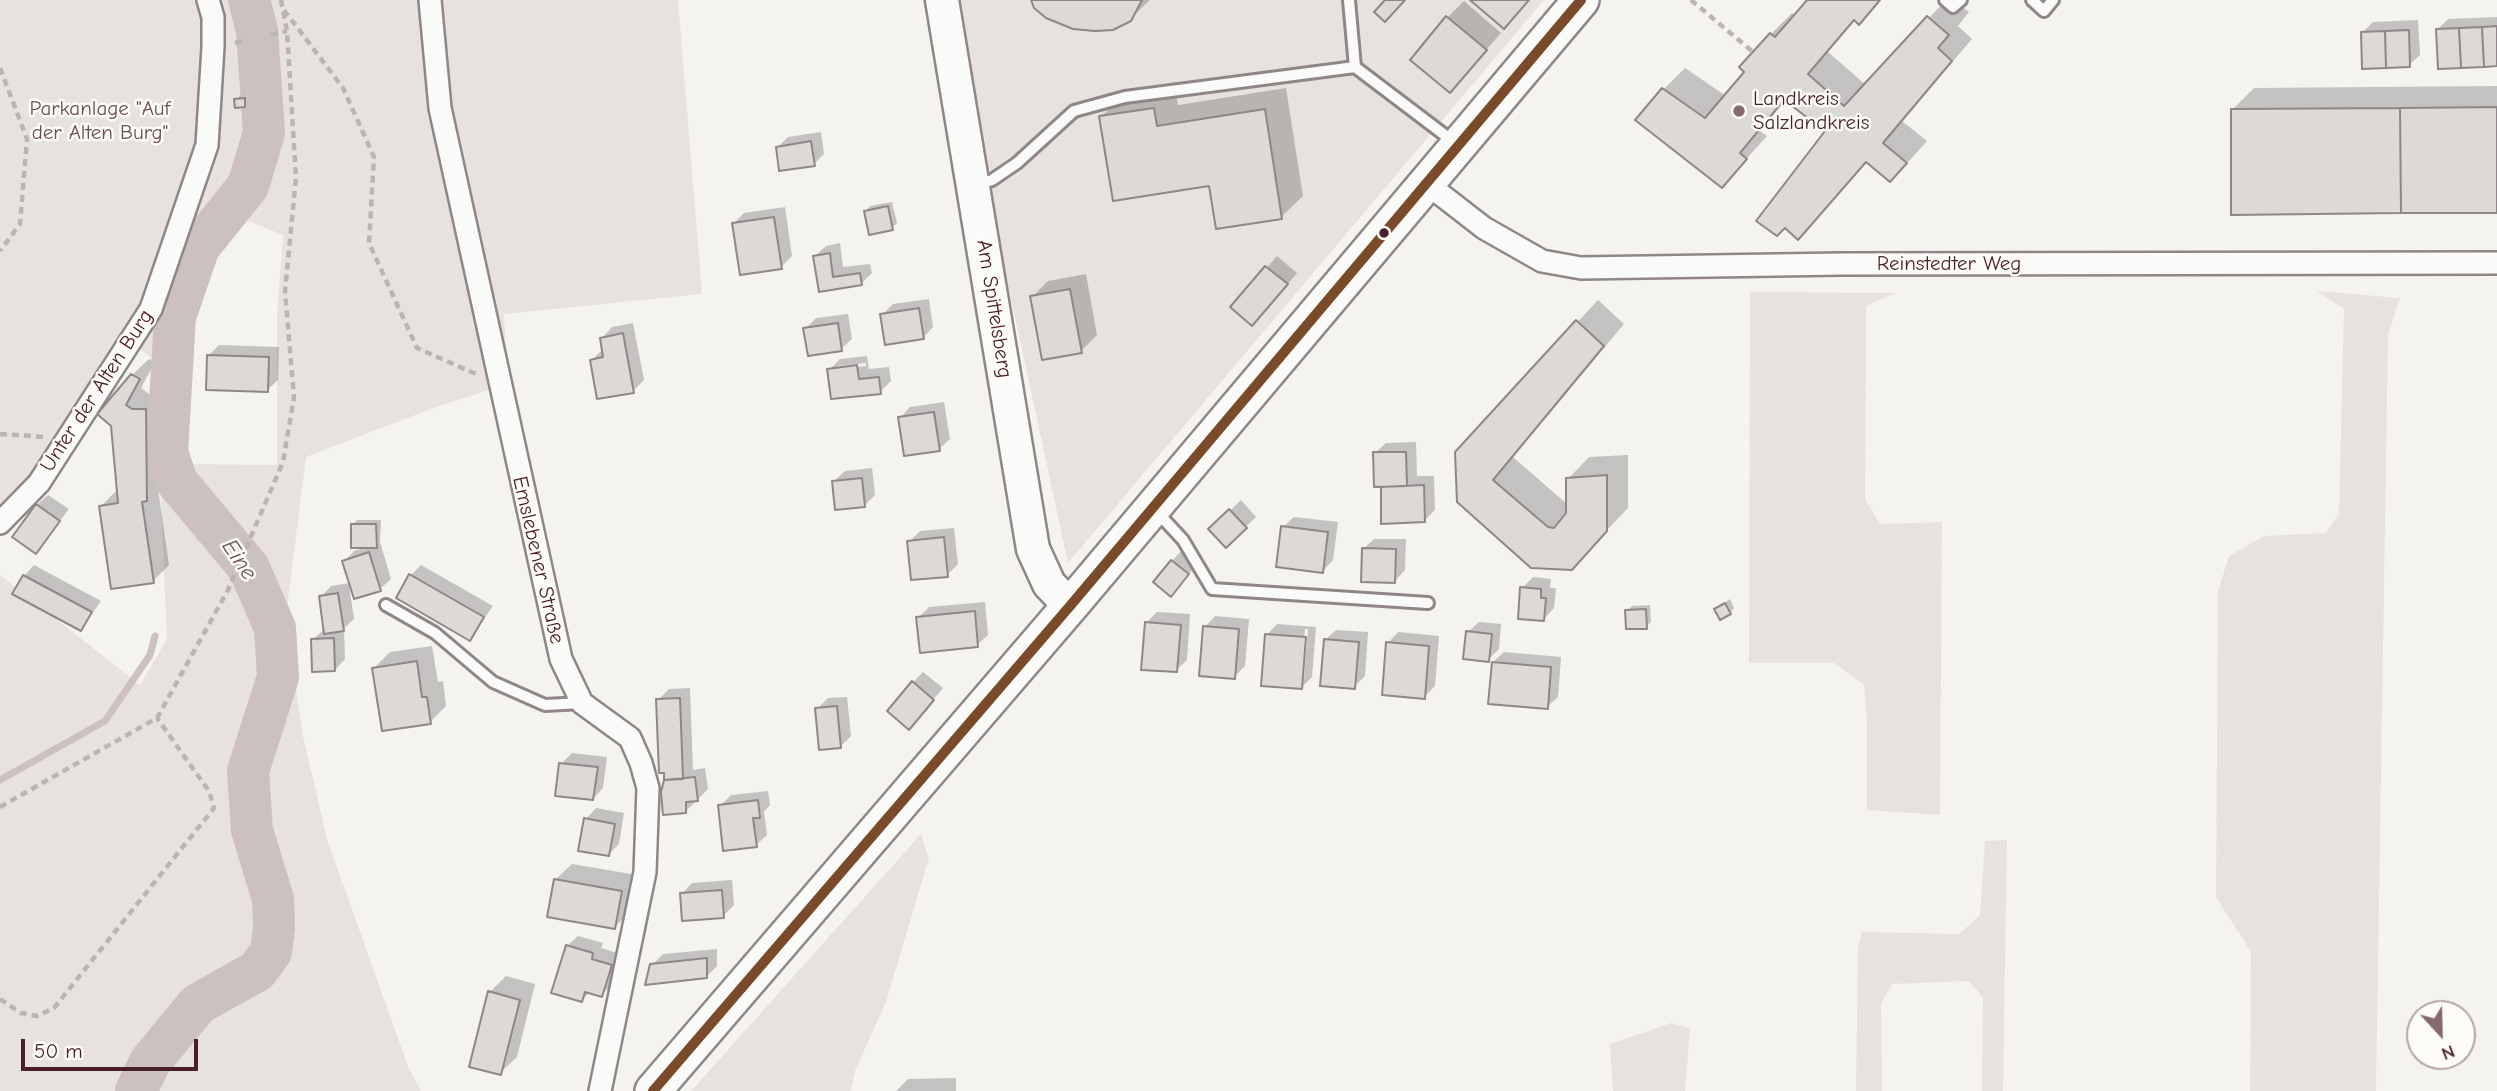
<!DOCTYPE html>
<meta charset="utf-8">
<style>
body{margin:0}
#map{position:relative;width:2497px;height:1091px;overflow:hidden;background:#f5f3f0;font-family:"Comic Neue",sans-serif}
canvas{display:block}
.north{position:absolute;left:2406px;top:1000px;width:70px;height:70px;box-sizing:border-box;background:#fdfcf7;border:2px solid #b5a4a5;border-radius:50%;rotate:158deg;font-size:19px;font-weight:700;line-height:28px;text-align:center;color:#4a1f2b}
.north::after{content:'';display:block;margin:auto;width:24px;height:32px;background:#866970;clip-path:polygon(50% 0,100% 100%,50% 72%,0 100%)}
.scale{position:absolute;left:21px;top:1039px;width:177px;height:32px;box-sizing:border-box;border:4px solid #4a1f2b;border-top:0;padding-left:9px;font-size:21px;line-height:24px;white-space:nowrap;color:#4a1f2b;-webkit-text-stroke:5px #fdfcf7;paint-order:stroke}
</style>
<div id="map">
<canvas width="2497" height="1091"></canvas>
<div class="north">N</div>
<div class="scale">50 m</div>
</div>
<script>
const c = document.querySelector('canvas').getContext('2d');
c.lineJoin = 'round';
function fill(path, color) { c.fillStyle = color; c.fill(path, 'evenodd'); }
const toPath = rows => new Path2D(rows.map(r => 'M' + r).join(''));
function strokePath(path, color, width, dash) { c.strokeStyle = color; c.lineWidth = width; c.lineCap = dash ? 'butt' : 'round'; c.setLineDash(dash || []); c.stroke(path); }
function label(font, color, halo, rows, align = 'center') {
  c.font = font + ' "Comic Neue",sans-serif'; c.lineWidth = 5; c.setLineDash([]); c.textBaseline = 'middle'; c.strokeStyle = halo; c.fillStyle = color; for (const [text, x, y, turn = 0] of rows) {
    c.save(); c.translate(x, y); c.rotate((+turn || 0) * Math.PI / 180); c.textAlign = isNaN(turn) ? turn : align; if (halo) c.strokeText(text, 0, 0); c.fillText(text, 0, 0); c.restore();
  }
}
const built = toPath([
 [961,0,1544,0,1068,563,1001,252]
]);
const green = toPath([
 [0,0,678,0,702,294,504,314,508,384,436,407,306,457,286,616,302,732,327,839,409,1069,421,1091,0,1091,0,575,140,685,167,639,157,411,152,358,134,345,0,520],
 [233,215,283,235,277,316,277,465,189,464,181,341],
 [2317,291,2400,298,2388,334,2376,1091,2250,1091,2251,952,2216,897,2218,591,2229,556,2264,536,2326,533,2339,514,2344,309],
 [1750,292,1895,293,1866,306,1865,499,1880,524,1942,522,1940,815,1867,810,1867,718,1864,685,1834,663,1749,663],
 [921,834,929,858,886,1002,855,1071,851,1091,691,1091],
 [2007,840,2003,1091,1982,1091,1983,998,1969,981,1892,984,1881,1004,1882,1091,1856,1091,1858,947,1862,932,1959,934,1980,915,1985,841],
 [1671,1023,1690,1028,1685,1091,1613,1091,1610,1044]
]);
const shadow = toPath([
 [1034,0,1150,0,1130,19],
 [1809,0,1881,0,1859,23,1855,20,1828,52,1866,85,1946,0,1954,0,1969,12,1958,26,1972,39,1902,121,1927,141,1911,159,1890,180,1868,161,1798,238,1785,226,1828,130,1786,99,1760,131,1767,136,1722,186,1663,90,1685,68,1726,96,1771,34,1792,13,1796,16],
 [1464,1,1501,33,1450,91,1448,17],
 [2497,17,2497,65,2438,29,2448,19],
 [2418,20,2420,55,2409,65,2362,33,2373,22],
 [2497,86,2497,211,2232,110,2254,88],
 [1175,87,1178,105,1286,88,1303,196,1281,217,1211,184,1101,117,1123,95],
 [249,94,250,101,245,106,236,100,241,95],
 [821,132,824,154,814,164,778,147,788,137],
 [892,202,897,223,892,228,866,211,870,206],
 [785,207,792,256,781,267,733,224,744,213],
 [840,243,843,267,870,264,872,273,861,284,820,290,815,256,826,246],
 [1277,256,1297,273,1263,313,1233,307],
 [1086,274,1097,335,1081,351,1032,297,1048,281],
 [929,299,933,327,923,338,882,315,893,304],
 [1598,300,1624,324,1513,457,1568,505,1568,479,1589,457,1628,455,1628,508,1571,568,1457,452],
 [848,314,852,339,841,349,805,329,816,318],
 [633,323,644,380,633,391,592,360,602,350,602,338,612,327],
 [219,345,279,347,278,380,267,390,209,355],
 [867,356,869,369,889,367,891,381,880,392,829,370,840,359],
 [866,363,866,366,838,369,838,366],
 [149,359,155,362,141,388,149,394,161,394,163,483,158,488,169,565,153,581,101,506,117,490,113,425,132,375],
 [944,402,950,439,939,449,900,418,910,407],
 [1416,442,1417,476,1434,476,1435,510,1424,521,1383,522,1382,485,1375,453,1386,443],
 [872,468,875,495,864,506,834,481,845,471],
 [48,495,69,509,36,552,37,505],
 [1241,500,1256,517,1226,546,1211,529],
 [1294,517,1338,522,1333,560,1323,571,1283,527],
 [357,520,381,520,380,542,391,579,380,589,355,597,349,585,354,619,344,628,345,659,335,670,313,639,325,629,321,597,331,586,350,583,344,562,354,551,367,547,352,525],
 [954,528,958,564,947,575,909,542,920,531],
 [1374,539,1406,539,1405,570,1395,581,1363,549],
 [1182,550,1198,563,1181,584,1172,561],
 [34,565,101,601,81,629,24,576],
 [421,565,493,606,470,639,411,575],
 [1533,577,1551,579,1550,588,1556,588,1554,608,1544,619,1522,588],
 [1730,599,1734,608,1730,613,1716,609],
 [985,602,988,635,977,645,918,618,929,607],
 [1650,605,1651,622,1646,627,1627,611,1632,606],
 [1157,612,1190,614,1187,660,1176,670,1147,622],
 [1215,616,1249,619,1245,666,1234,677,1205,627],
 [1479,622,1501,624,1499,649,1488,660,1468,632],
 [1277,624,1316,627,1312,677,1301,688,1267,635],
 [1305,629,1308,629,1304,679,1301,679],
 [1336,630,1368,632,1365,676,1354,687,1325,640],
 [1398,632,1439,636,1435,686,1424,697,1388,643],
 [432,646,438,682,443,681,446,706,430,722,374,668,390,652],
 [1504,652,1561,657,1558,697,1547,707,1493,662],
 [923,672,943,688,909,728,913,682],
 [690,688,693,770,705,768,708,789,685,812,666,772,658,700,669,689],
 [847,697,851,736,840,747,817,709,828,698],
 [572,753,607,757,603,788,593,799,561,764],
 [768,791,770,805,764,812,767,835,756,845,720,806,731,795],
 [596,808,624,813,619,844,609,854,586,819],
 [572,864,637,875,631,911,615,927,555,880],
 [732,880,734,905,723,916,682,894,692,883],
 [578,936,603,943,601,948,621,954,612,985,601,995,590,992,582,1000,567,946],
 [717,949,717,966,707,976,652,965,663,954],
 [506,976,535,984,517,1057,500,1073,490,992],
 [956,1078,956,1091,896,1091,908,1079]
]);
const stream = toPath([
 [0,780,105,721,150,655,155,636]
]);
const river = toPath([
 [136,1091,150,1062,198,1004,257,971,271,952,274,929,273,899,252,830,248,771,278,677,275,628,249,568,177,482,167,452,175,317,199,247,248,186,264,133,257,30,249,0]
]);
const building = toPath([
 [1031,0,1142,0,1131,21,1113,30,1095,31,1073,29,1046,18,1034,8,1031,0],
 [1385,0,1405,0,1385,22,1374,12,1385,0],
 [1470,0,1529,0,1504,29,1470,0],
 [1807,0,1880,0,1859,25,1854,20,1808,74,1844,106,1927,16,1949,35,1938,48,1952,61,1883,143,1907,163,1890,182,1866,162,1798,240,1785,228,1777,236,1756,221,1825,131,1784,100,1740,153,1747,159,1722,188,1635,120,1662,88,1705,118,1744,72,1739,67,1770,33,1775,37,1807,0],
 [1446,16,1487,50,1450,93,1410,60,1446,16],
 [2497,26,2497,66,2484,67,2482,27,2497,26],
 [2482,27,2484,67,2461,68,2459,28,2482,27],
 [2459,28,2461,68,2438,69,2436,29,2459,28],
 [2409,30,2410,67,2386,68,2385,31,2409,30],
 [2385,31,2386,68,2362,69,2361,32,2385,31],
 [245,98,245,107,235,108,234,99,245,98],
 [2497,107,2497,213,2401,213,2400,108,2497,107],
 [1154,108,1157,126,1265,109,1282,219,1216,229,1209,186,1113,201,1099,116,1154,108],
 [2400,108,2401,213,2231,215,2231,109,2400,108],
 [811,141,815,166,779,171,776,147,811,141],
 [888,206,893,230,869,235,864,211,888,206],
 [774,217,782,269,740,275,732,223,774,217],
 [830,253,833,277,860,273,862,285,819,292,813,256,830,253],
 [1265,266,1288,284,1252,326,1230,307,1265,266],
 [1070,289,1082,353,1042,360,1030,296,1070,289],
 [919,308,924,339,885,345,880,314,919,308],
 [1576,320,1604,346,1493,480,1548,527,1554,528,1566,513,1566,478,1607,475,1607,531,1572,570,1531,568,1457,502,1455,452,1576,320],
 [838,323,842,351,808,356,803,328,838,323],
 [623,333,634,393,597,399,590,360,603,357,600,338,623,333],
 [207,355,269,357,268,392,206,390,207,355],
 [857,365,859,379,879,377,881,394,831,399,827,369,857,365],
 [131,374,140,379,126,405,132,409,146,409,147,501,142,502,154,583,111,589,99,506,118,503,111,426,97,414,131,374],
 [934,412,940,451,904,456,898,417,934,412],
 [1373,452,1406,452,1407,486,1374,487,1373,452],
 [862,478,865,507,835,510,832,481,862,478],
 [1424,485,1425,522,1381,524,1381,487,1424,485],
 [36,504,60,521,36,554,12,537,36,504],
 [1229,509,1247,528,1226,548,1208,529,1229,509],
 [351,524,376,524,377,548,351,548,351,524],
 [1281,526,1328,532,1323,573,1276,567,1281,526],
 [944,537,948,577,911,580,907,541,944,537],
 [1362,548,1396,549,1395,583,1361,582,1362,548],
 [369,552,381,591,354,599,342,561,369,552],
 [1171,560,1189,574,1171,597,1153,582,1171,560],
 [409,574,484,617,470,641,396,598,409,574],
 [23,575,92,612,81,631,12,594,23,575],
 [1520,587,1541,589,1541,598,1546,598,1544,621,1518,619,1520,587],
 [338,593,344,631,324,634,319,596,338,593],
 [1725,603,1731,614,1720,620,1714,609,1725,603],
 [1646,609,1647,629,1626,629,1625,610,1646,609],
 [975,611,978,647,920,653,916,617,975,611],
 [1145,622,1181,625,1177,672,1141,670,1145,622],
 [1203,626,1239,629,1235,679,1199,676,1203,626],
 [1466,631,1492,634,1489,662,1463,659,1466,631],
 [1265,634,1306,637,1302,689,1261,686,1265,634],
 [334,638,335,671,312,672,311,639,334,638],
 [1324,639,1359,642,1355,689,1320,686,1324,639],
 [1386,642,1429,646,1425,699,1382,695,1386,642],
 [417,661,422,697,427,697,431,724,382,731,372,668,417,661],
 [1492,662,1551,667,1548,709,1488,704,1492,662],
 [912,681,934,700,909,730,887,711,912,681],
 [680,698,683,779,664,780,664,773,659,773,656,699,680,698],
 [837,706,841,748,819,750,815,708,837,706],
 [559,763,598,767,593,800,555,796,559,763],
 [695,777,698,801,686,802,686,813,663,815,661,792,664,780,695,777],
 [758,800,760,818,753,818,757,847,723,851,718,805,758,800],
 [584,818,615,824,609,856,578,851,584,818],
 [554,879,622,891,615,929,547,917,554,879],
 [722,890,724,918,682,921,680,893,722,890],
 [566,945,593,953,592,959,612,965,602,997,585,992,582,1002,551,993,566,945],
 [707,958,707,978,645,985,650,964,707,958],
 [488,991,520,1000,501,1075,469,1067,488,991]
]);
const path = toPath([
 [1691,0,1753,52],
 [284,10,343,88,374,157,369,243,417,348,476,374],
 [271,35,287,31],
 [235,43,247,40],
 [0,68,27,139,20,224,0,251],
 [0,434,45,437],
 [0,807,157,718,228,590,283,462,294,397,285,291,296,178,287,31,281,0],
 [0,999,21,1013,37,1016,54,1008,214,808,209,791,157,718]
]);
const lane = toPath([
 [1349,0,1355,67],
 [1945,0,1953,7,1961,0],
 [2032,0,2044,11,2053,0],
 [976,185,992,180,1017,163,1074,111,1125,97,1355,67,1454,142],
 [1157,512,1183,540,1212,589,1428,603],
 [386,605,435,633,493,682,545,705,582,703]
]);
const street = toPath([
 [430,0,440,108,561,659,582,703,630,738,641,763,648,788,645,872,600,1091],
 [1426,183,1484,228,1542,261,1581,268,1841,264,2497,263],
 [0,523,39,483,151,309,207,145,213,47,213,17,208,0]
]);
const secondary = toPath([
 [942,0,1033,549,1049,584,1070,606]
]);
const primary = toPath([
 [653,1091,1070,606,1581,0]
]);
const bus1 = toPath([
 [653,1091,1070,606,1581,0]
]);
const markers = [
 [1739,111,7,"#866970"],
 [1384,233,6,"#4a1f2b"]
];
const poiNames = [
 ["Landkreis",1753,99],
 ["Salzlandkreis",1753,123]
];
const parkNames = [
 ["Parkanlage \"Auf",100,109],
 ["der Alten Burg\"",100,133]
];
const streetNames = [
 ["Reinstedter Weg",1949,264],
 ["Am Spittelsberg",994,309,81],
 ["Unter der Alten Burg",97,391,-57],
 ["Emslebener Straße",538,560,77]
];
const waterNames = [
 ["Eine",239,560,56]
];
fill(built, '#e7e2df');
fill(green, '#e7e2e0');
fill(shadow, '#0003');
strokePath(stream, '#ccc1c0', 7);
strokePath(river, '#ccc1c0', 42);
fill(building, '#dcd9d7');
strokePath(building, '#8f8687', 2);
strokePath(lane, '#8f8687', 16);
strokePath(street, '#8f8687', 26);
strokePath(secondary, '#8f8687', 37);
strokePath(primary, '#8f8687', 40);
strokePath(path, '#bab5b4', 4.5, [7, 5]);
strokePath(lane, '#fafaf8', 10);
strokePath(street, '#fafaf8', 21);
strokePath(secondary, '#fafaf8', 32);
strokePath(primary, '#fafaf8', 35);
strokePath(bus1, '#7a4b2a', 10);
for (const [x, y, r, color] of markers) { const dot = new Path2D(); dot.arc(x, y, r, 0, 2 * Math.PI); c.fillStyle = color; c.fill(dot); strokePath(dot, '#fdfcf7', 2.5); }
label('21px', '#4a1f2b', '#fdfcf7', poiNames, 'left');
label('21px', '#6e4c55', '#fdfcf7', parkNames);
label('21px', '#4a1f2b', '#fdfcf7', streetNames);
label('italic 23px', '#725058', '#fdfcf7', waterNames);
</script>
